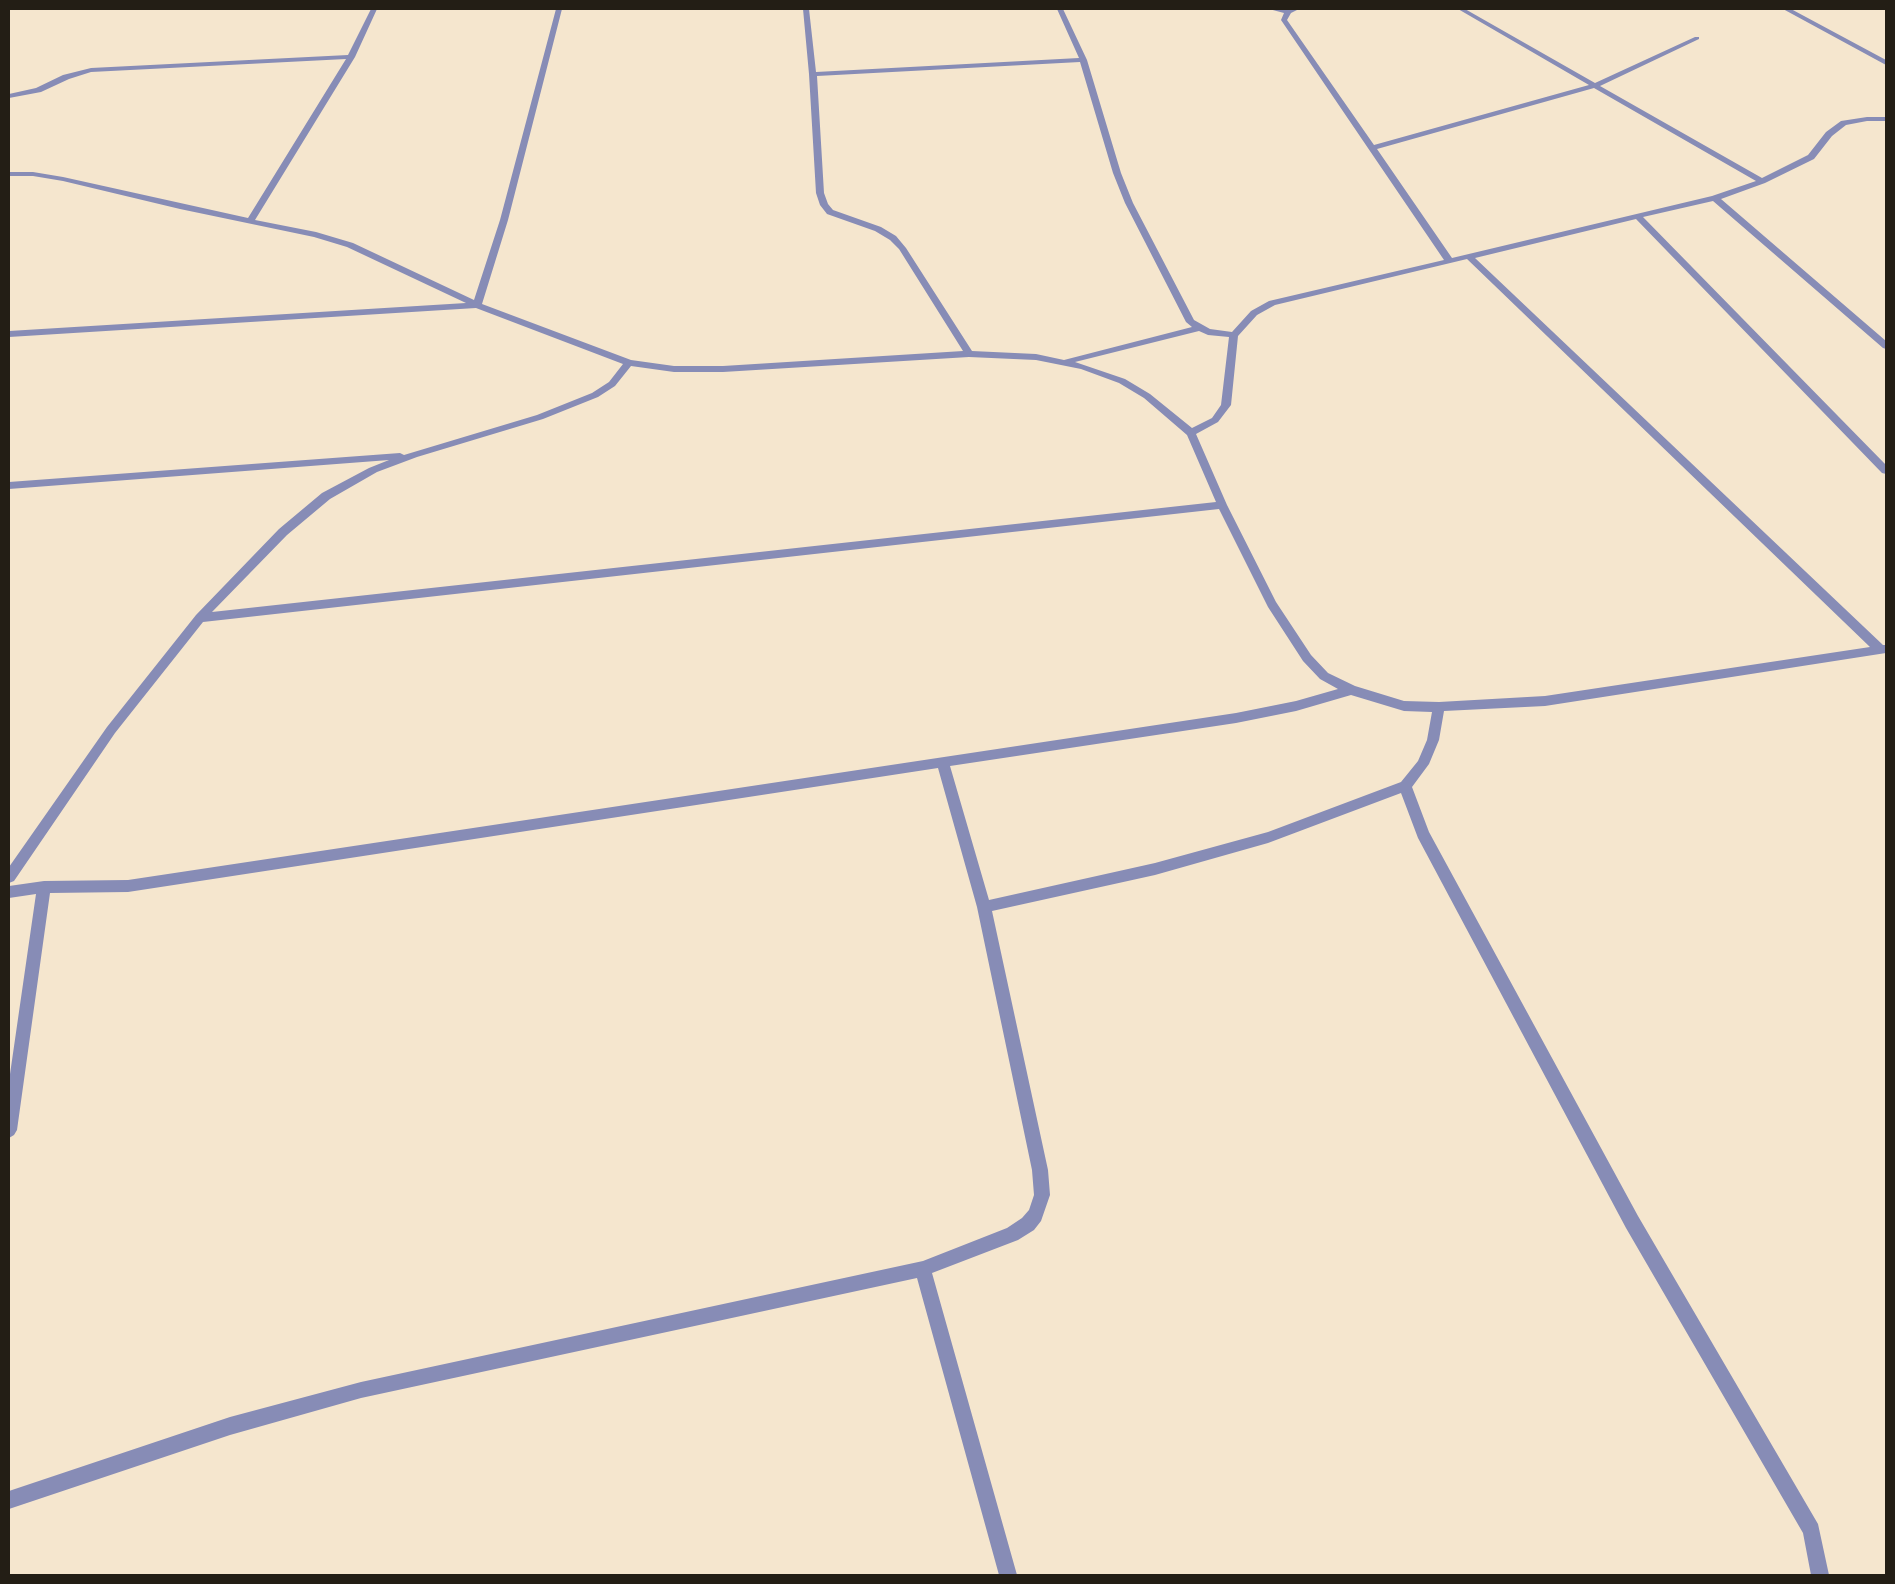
<!DOCTYPE html>
<style>
body{margin:0}
#map{position:relative;width:1895px;height:1584px;overflow:hidden;background:#f5e6ce;font-family:Overpass,sans-serif}
canvas{display:block}
.frame{position:absolute;inset:0;border:10px solid #231e15;pointer-events:none}
</style>
<div id="map">
<canvas width="1895" height="1584"></canvas>
<div class="frame"></div>
</div>
<script>
const c = document.querySelector('canvas').getContext('2d');
c.lineJoin = 'round';
const toPath = rows => new Path2D(rows.map(r => 'M' + r).join(''));
function fill(path, color) { c.fillStyle = color; c.fill(path, 'evenodd'); }
const street = toPath([
 [371,9,377,9,355,57,255,220,316,232,353,243,474,300,500,220,556,9,562,9,508,220,482,304,631,360,674,366,723,366,963,351,899,249,890,240,875,231,827,214,820,205,816,193,809,74,803,9,809,9,816,72,1079,58,1057,9,1063,9,1087,60,1121,173,1133,203,1194,320,1210,329,1232,332,1251,311,1269,301,1444,260,1281,20,1284,13,1269,9,1299,9,1291,13,1287,20,1374,145,1589,85,1458,9,1465,9,1595,83,1695,37,1699,37,1699,39,1600,86,1762,178,1808,155,1826,132,1841,121,1867,117,1886,117,1886,121,1867,121,1846,125,1832,136,1814,159,1765,183,1721,199,1886,341,1886,349,1883,348,1713,201,1643,217,1886,465,1886,474,1882,473,1636,219,1475,258,1883,645,1886,645,1886,653,1545,706,1444,711,1439,740,1429,764,1412,787,1429,832,1638,1216,1818,1524,1829,1575,1811,1575,1803,1533,1626,1228,1418,838,1401,793,1268,843,1155,875,992,911,1048,1170,1050,1195,1041,1221,1034,1230,1018,1240,932,1273,1017,1575,999,1575,917,1278,361,1398,230,1435,9,1509,9,1491,230,1417,361,1382,923,1261,1007,1228,1022,1218,1029,1210,1034,1195,1032,1170,977,907,938,768,128,892,50,893,17,1130,14,1135,9,1138,9,1081,36,894,9,898,9,886,44,881,128,880,1236,713,1296,701,1338,689,1320,679,1303,661,1268,607,1219,509,203,622,115,733,14,881,9,883,9,867,107,727,196,615,279,529,322,493,369,468,389,460,9,489,9,482,400,453,404,455,537,415,592,393,609,382,623,364,476,308,9,337,9,331,466,303,347,247,314,237,180,209,63,181,33,176,9,176,9,172,33,172,63,177,248,218,346,59,91,72,69,79,41,92,9,98,9,94,36,88,63,75,91,68,348,55,371,9],
 [1080,62,1113,173,1125,203,1186,322,1192,327,1064,360,1036,354,972,351,906,248,896,236,881,227,833,210,828,204,824,193,817,76,1080,62],
 [1594,88,1756,181,1712,196,1452,258,1377,149,1594,88],
 [1467,259,1870,647,1545,696,1439,702,1404,701,1355,686,1328,673,1311,655,1276,602,1227,505,1196,434,1218,422,1231,405,1238,336,1257,315,1275,305,1467,259],
 [1199,331,1208,335,1229,337,1221,405,1212,418,1192,428,1150,394,1125,379,1075,362,1199,331],
 [969,357,1036,360,1081,369,1119,383,1144,398,1187,435,1216,502,212,612,287,535,330,499,377,472,417,457,543,419,598,397,615,386,631,366,674,372,723,372,969,357],
 [1351,695,1404,711,1432,712,1427,740,1418,761,1401,782,1268,832,1155,863,989,900,950,766,1236,723,1296,711,1351,695],
 [1783,9,1791,9,1886,60,1886,65,1783,9]
]);
fill(street, '#878cb6');
</script>
